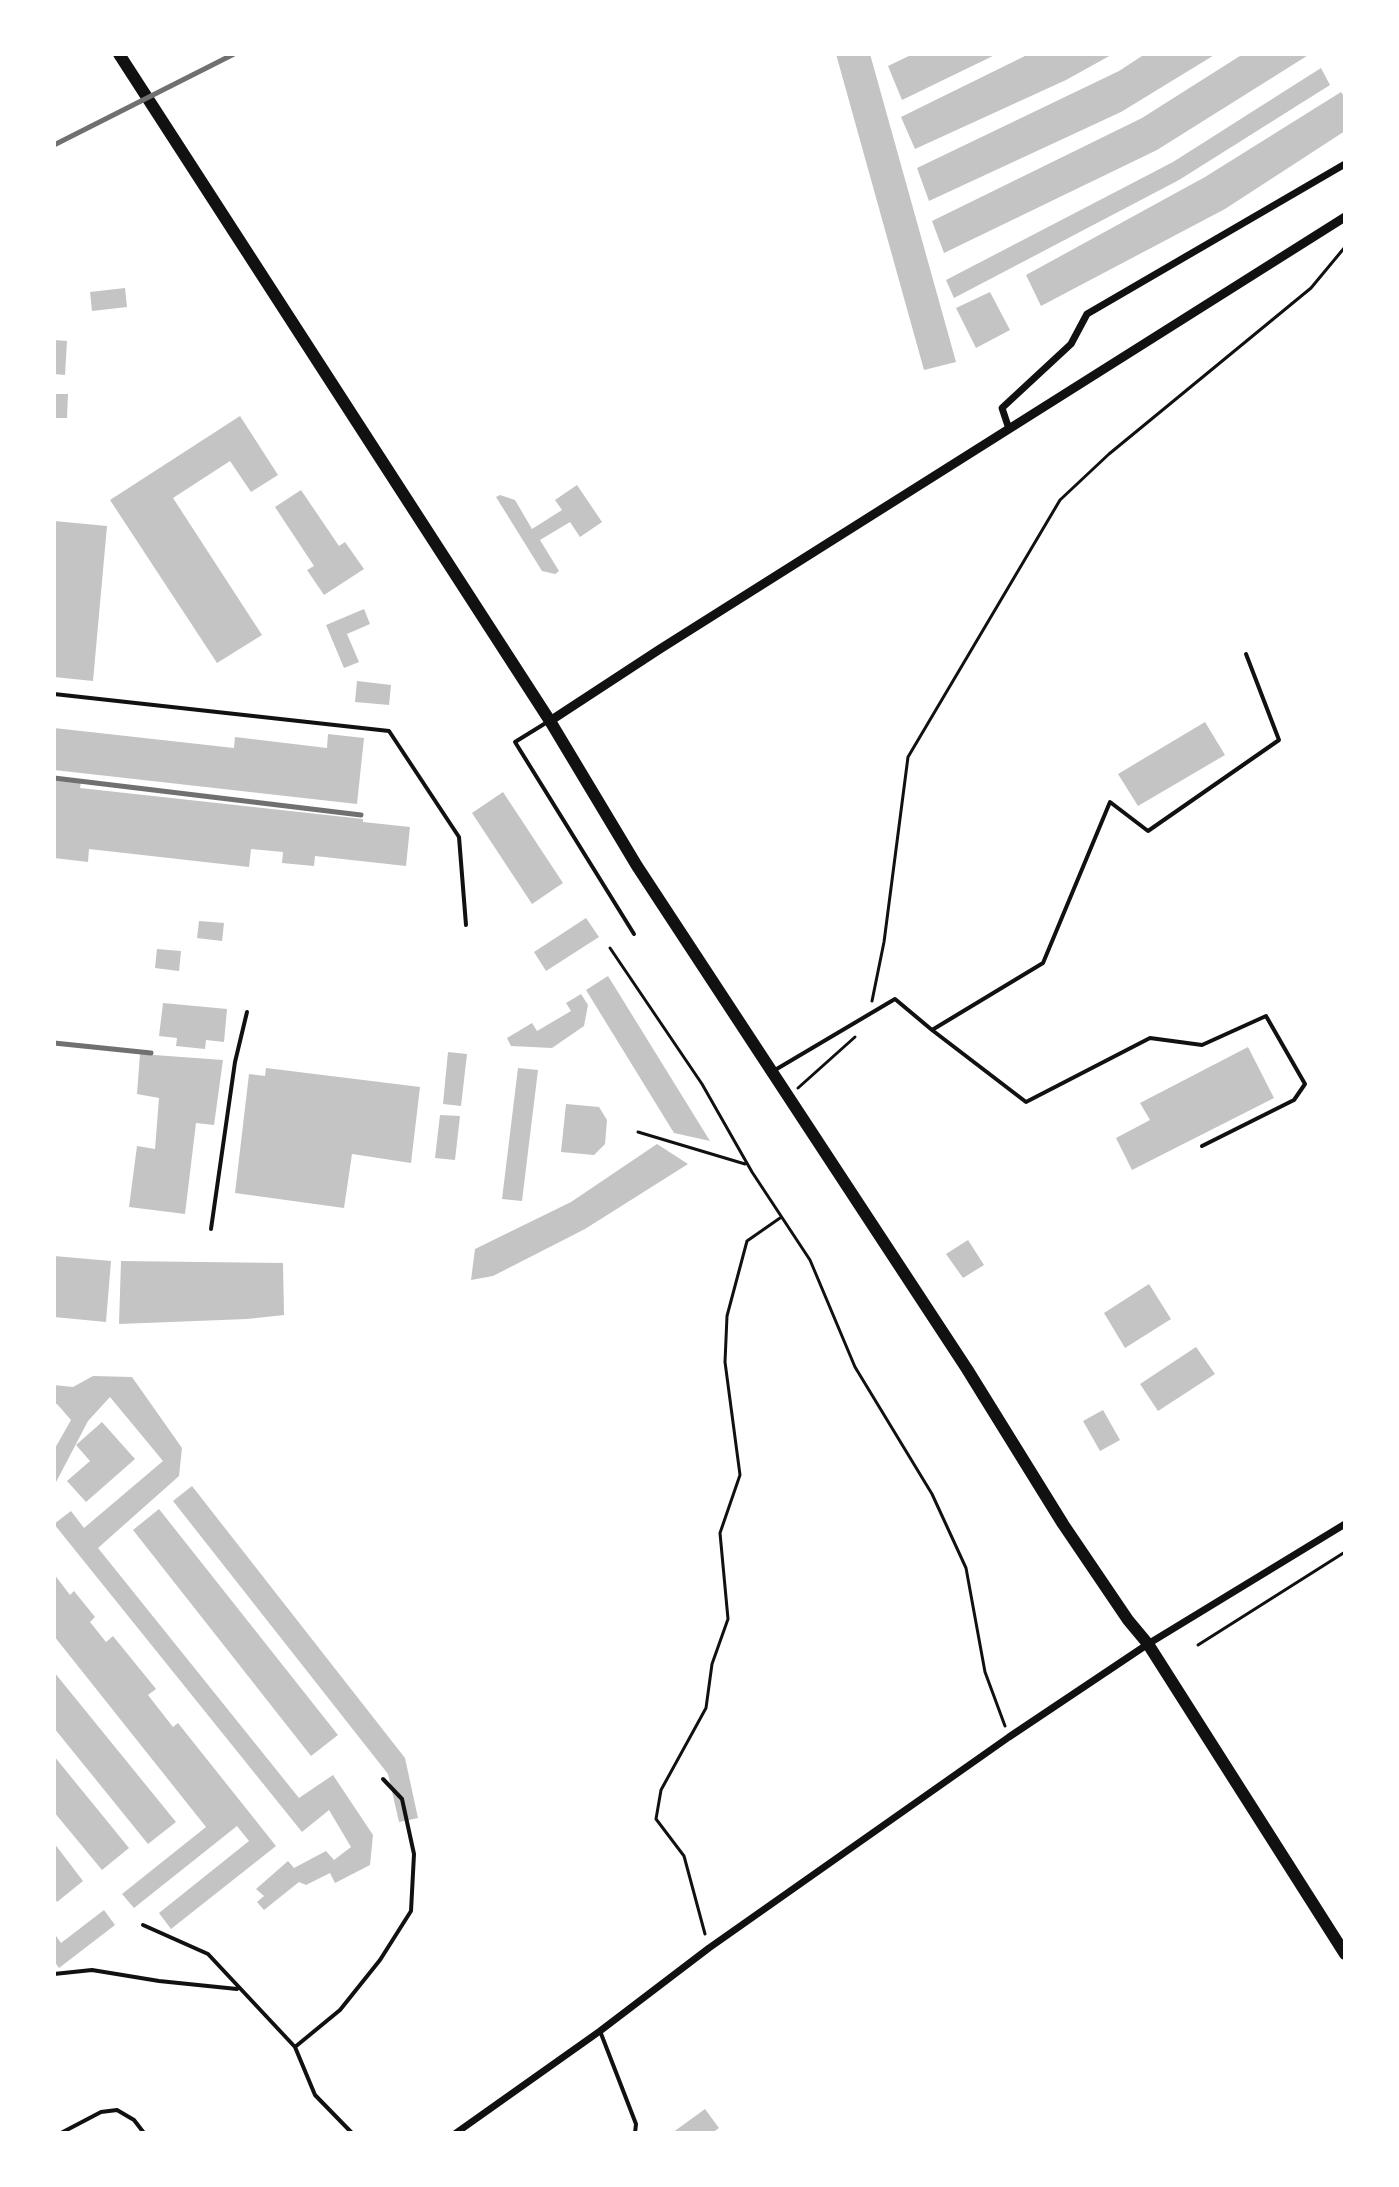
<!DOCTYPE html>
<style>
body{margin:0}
#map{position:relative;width:1399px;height:2187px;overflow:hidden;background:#fff;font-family:Manrope,sans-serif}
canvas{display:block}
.frame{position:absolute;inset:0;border:56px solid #fff;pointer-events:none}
</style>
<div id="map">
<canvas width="1399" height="2187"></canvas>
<div class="frame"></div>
</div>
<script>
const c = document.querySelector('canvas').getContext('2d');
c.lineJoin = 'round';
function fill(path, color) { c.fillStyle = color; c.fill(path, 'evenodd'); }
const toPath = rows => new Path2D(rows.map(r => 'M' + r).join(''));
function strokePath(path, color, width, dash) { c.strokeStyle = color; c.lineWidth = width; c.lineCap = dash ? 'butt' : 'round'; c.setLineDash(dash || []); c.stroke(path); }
const building = toPath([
 [836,54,870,54,956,362,924,370],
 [913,54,997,54,902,100,888,66],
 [1029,54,1113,54,1066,80,915,149,901,117],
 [1145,54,1216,54,1121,112,929,201,917,168,1119,71],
 [1243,54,1310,54,1157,150,944,253,932,221,1142,118],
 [1321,68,1330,85,1179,180,954,298,946,280,1173,162],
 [1341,92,1345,98,1345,131,1225,209,1041,306,1026,275,1205,177],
 [125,288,127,307,92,311,90,292],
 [990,292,1010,330,976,348,956,308],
 [54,340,67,341,65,375,54,374],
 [54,394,68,394,67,418,54,418],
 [240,416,278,475,251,492,230,461,173,498,262,635,217,663,110,500],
 [577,485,602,522,580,537,570,522,540,540,559,571,555,574,542,571,496,497,500,495,515,500,532,529,562,510,555,500],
 [301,490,339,546,345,542,364,569,324,595,307,570,314,566,275,507],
 [54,521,107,526,93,681,54,677],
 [364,609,370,624,347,634,359,662,344,668,326,625],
 [357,681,391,685,389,705,355,702],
 [1205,722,1225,755,1138,806,1118,774],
 [54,728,234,748,235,737,327,748,328,734,364,738,357,804,54,770],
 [54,779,81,782,80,788,363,819,363,822,410,827,406,866,315,856,314,866,282,863,283,852,251,849,249,867,89,849,88,862,54,858],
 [503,792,563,883,532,904,472,813],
 [586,918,599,937,546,971,534,952],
 [199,921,224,923,222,941,197,938],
 [157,949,181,951,179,971,155,968],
 [608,976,710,1141,674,1133,586,990],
 [581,994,588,1005,584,1026,552,1048,511,1046,507,1038,532,1023,537,1031,571,1011,566,1003],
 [163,1003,227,1009,224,1042,206,1040,205,1049,176,1046,177,1038,159,1036],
 [1248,1047,1274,1098,1132,1170,1116,1138,1150,1120,1140,1103],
 [448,1052,467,1054,461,1106,443,1104],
 [140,1054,223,1060,214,1125,196,1123,185,1214,129,1207,137,1146,155,1149,159,1098,137,1094],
 [266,1068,420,1087,411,1163,352,1154,344,1208,235,1193,249,1074,265,1076],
 [518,1068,538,1070,522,1201,502,1199],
 [566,1104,599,1107,607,1120,605,1144,594,1155,561,1152],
 [440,1115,460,1116,455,1160,435,1158],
 [657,1144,688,1164,585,1229,493,1276,471,1280,475,1249,571,1202],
 [968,1240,984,1265,963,1278,946,1254],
 [54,1256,111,1261,106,1322,54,1317],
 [121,1261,283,1263,284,1315,247,1319,119,1324],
 [1149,1284,1171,1319,1125,1348,1104,1313],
 [1196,1347,1215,1374,1158,1411,1140,1384],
 [93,1376,132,1377,182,1448,179,1476,98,1548,299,1798,333,1775,373,1835,370,1865,335,1883,330,1873,306,1885,299,1882,264,1910,257,1902,264,1896,256,1889,288,1861,294,1868,326,1851,334,1860,351,1847,329,1810,302,1832,54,1524,71,1511,84,1528,163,1461,110,1397,88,1421,54,1486,54,1450,71,1420,57,1404,54,1404,54,1385,73,1387],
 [1103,1410,1120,1440,1100,1451,1083,1421],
 [102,1422,135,1459,86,1502,67,1481,90,1461,76,1445],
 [192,1486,405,1758,418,1818,399,1822,388,1774,173,1501],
 [159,1509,338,1735,311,1756,133,1530],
 [54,1574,70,1595,74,1591,95,1617,90,1622,106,1642,113,1636,156,1689,148,1695,173,1727,178,1723,276,1846,171,1929,159,1913,249,1841,237,1826,134,1908,122,1894,206,1827,54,1636],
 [54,1672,176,1822,148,1844,54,1728],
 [54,1756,129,1848,102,1870,54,1812],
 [54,1843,83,1881,57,1902,54,1897],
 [104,1910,115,1925,59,1968,54,1961,54,1933,61,1943],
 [705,2109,719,2128,712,2133,672,2133]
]);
const path = toPath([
 [610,948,702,1084,752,1172,810,1260,855,1367,932,1494,966,1568,985,1672,1005,1726],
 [872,1001,884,942,908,757,1060,500,1109,454,1311,288,1345,247],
 [798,1088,855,1037],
 [638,1132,745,1164],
 [1198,1645,1345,1552],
 [705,1934,684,1856,656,1819,661,1790,706,1708,712,1664,728,1619,720,1533,740,1475,725,1362,727,1316,747,1241,780,1218]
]);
const service = toPath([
 [54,694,389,731,459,837,466,925],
 [549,721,515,742,634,934],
 [932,1030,1026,1102,1150,1038,1202,1045,1266,1016,1305,1084,1294,1100,1202,1146],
 [775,1070,895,999,932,1030,1043,963,1110,802,1148,831,1279,740,1246,654],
 [211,1229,235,1062,247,1012],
 [143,1925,208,1954,295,2047,315,2095,352,2133],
 [54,1974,92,1970,159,1981,237,1989],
 [600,2031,636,2124,635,2133],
 [295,2047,340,2010,380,1960,411,1911,414,1854,402,1799,383,1779],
 [61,2133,101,2112,117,2110,134,2120,144,2133]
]);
const minor = toPath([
 [1009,429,1002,408,1071,344,1087,314,1345,164],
 [456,2133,600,2031,709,1948,1009,1737,1148,1644,1345,1524]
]);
const tertiary = toPath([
 [550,721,660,649,1345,217]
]);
const primary = toPath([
 [119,54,550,721,637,866,967,1369,1063,1524,1128,1620,1148,1644,1345,1954]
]);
const rail = toPath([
 [54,145,234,54],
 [54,778,361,815],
 [54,1043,151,1053]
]);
fill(building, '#c4c4c4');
strokePath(path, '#111', 3);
strokePath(service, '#111', 4);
strokePath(minor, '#111', 7);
strokePath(tertiary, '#111', 9);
strokePath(primary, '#111', 12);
strokePath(rail, '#707070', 5);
</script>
